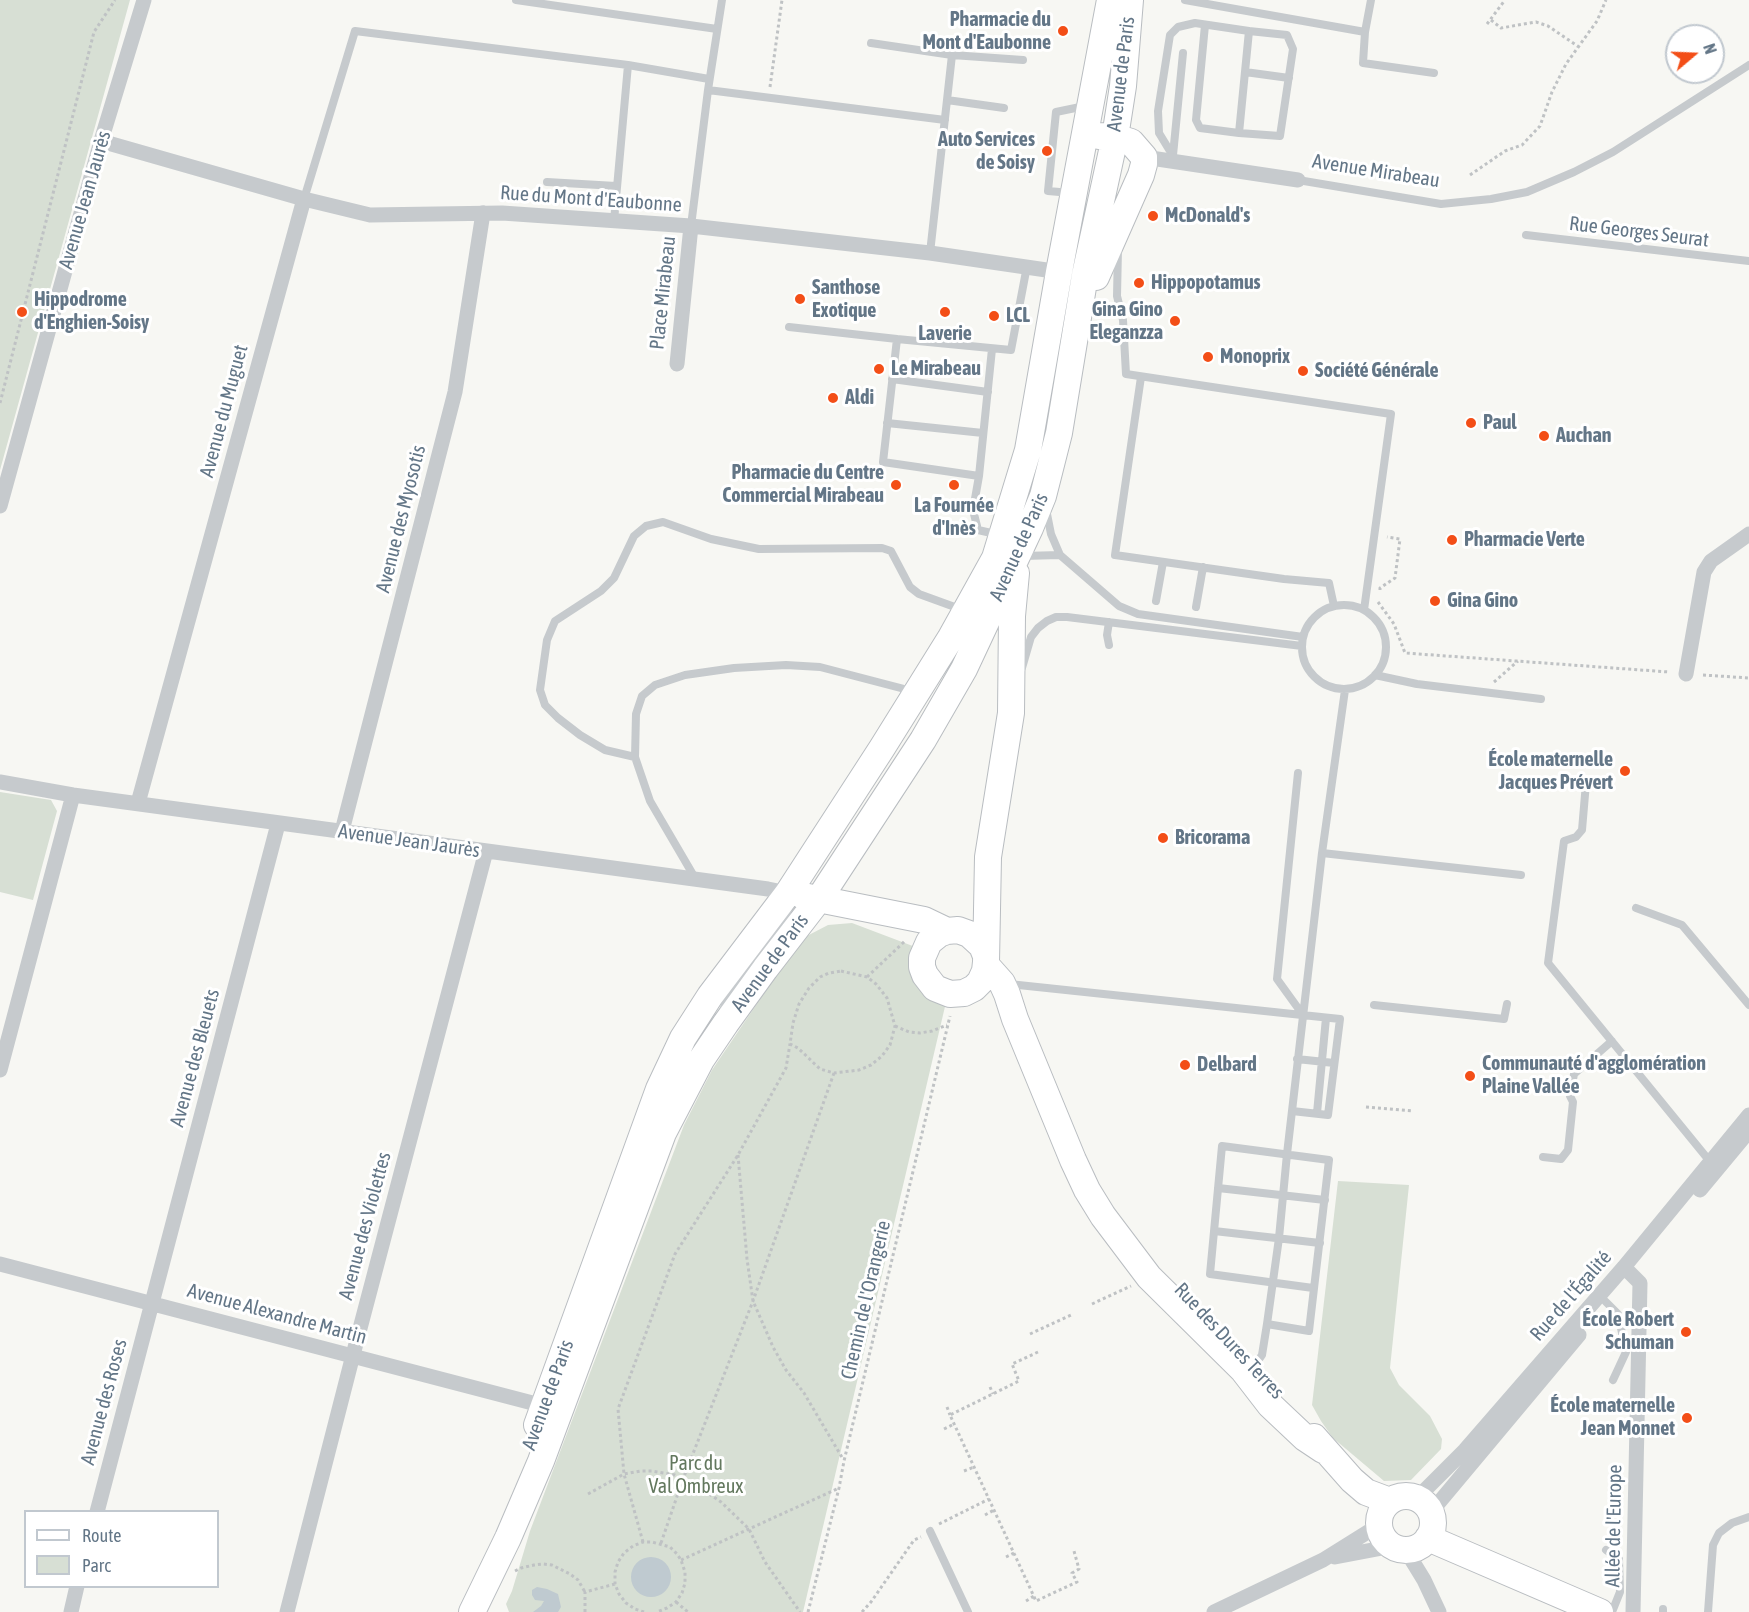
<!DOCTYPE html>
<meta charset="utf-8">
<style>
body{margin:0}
#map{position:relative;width:1749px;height:1612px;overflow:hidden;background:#f7f7f3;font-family:"Asap Condensed",sans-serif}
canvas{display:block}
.legend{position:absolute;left:24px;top:1510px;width:195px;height:78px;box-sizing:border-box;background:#fff;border:2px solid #c1c8cf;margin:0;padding:8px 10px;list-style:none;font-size:18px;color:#637687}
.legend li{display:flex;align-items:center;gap:12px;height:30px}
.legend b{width:30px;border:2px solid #c1c8cf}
.north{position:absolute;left:1665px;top:24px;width:60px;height:60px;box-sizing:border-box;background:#fff;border:2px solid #c1c8cf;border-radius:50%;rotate:71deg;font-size:16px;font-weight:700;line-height:24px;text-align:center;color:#637687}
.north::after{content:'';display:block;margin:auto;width:21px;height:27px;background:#f34e17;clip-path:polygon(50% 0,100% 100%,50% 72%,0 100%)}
</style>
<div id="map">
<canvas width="1749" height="1612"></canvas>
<ul class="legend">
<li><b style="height:8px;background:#fff"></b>Route</li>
<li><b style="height:16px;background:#d7dfd4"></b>Parc</li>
</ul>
<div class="north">N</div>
</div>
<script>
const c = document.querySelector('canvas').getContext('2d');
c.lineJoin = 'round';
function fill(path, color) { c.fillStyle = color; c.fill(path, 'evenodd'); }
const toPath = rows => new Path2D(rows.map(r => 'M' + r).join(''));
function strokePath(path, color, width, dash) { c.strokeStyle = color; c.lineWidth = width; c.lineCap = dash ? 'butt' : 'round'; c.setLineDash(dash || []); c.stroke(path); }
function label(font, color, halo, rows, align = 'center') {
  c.font = font + ' "Asap Condensed",sans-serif'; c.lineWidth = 6; c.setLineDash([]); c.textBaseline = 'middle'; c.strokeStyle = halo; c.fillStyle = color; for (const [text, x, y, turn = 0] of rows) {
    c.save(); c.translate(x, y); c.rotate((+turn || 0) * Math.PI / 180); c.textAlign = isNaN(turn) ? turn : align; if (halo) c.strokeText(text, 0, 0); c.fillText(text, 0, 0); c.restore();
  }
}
const green = toPath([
 [0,0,130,0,0,470],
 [0,792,51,800,57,811,33,900,0,892],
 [852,923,918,948,947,998,803,1612,509,1612,506,1604,512,1591,530,1531,684,1125,712,1070,771,983,805,937,828,925],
 [1338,1181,1409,1185,1390,1368,1399,1385,1430,1416,1442,1439,1441,1449,1411,1480,1384,1481,1333,1438,1321,1421,1312,1405]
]);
const water = toPath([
 '631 1577a20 20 0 1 1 40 0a20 20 0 1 1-40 0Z',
 [537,1587,547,1589,558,1594,561,1607,558,1612,533,1612,541,1606,544,1601,535,1600,532,1595,532,1590]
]);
const path = toPath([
 [1491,20,1501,28,1536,22,1548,26,1579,47],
 [1487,24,1505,0],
 [770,87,782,0],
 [1470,175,1505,151,1522,145,1540,126,1552,92,1566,64,1597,21,1606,0],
 [0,403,94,32,115,0],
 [1380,590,1380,588,1395,578,1400,539,1387,537],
 [1378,602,1394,624,1405,653,1669,672],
 [1703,675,1749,678],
 [1494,682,1518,661],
 [841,971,867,977,876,984,887,998,895,1026,890,1045,882,1056,871,1065,859,1070,834,1073,820,1069,798,1048,790,1044,793,1023,799,1004,809,988,820,977,829,973,841,971],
 [867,977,905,941],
 [895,1026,909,1032,920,1033,932,1031,947,1025],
 [1366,1107,1413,1111],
 [738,1155,747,1259,753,1301,773,1347,786,1370,804,1393,843,1459],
 [1092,1304,1131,1286],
 [1030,1334,1071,1315],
 [1038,1352,1012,1364,1019,1381,950,1415,1036,1601,1077,1582,1072,1573,1079,1569,1074,1551],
 [990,1387,993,1394],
 [947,1407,950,1415],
 [944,1429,954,1424],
 [964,1471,974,1467],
 [588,1494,624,1474,641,1471,652,1471,675,1475,702,1489,721,1502,749,1529,765,1562,800,1612],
 [985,1515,994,1510],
 [939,1524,989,1499],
 [643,1542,624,1474,618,1409,675,1254,738,1155,786,1068,790,1044],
 [661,1543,683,1479,753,1301,834,1073],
 [1006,1557,1014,1553],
 [681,1560,839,1488],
 [515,1571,521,1568,534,1565,543,1564,552,1565,570,1574,578,1580,585,1592],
 [1026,1601,1034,1596],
 [676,1602,688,1612],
 [585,1612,585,1592,615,1584],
 [644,1612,635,1609,626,1603,619,1594,615,1584,615,1572,618,1562,624,1553,633,1546,643,1542,652,1542,670,1547,677,1554,681,1560,685,1572,685,1583,682,1593,676,1602,667,1608,657,1612],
 [808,1612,839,1488,844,1461,950,1016],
 [862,1612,871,1602,914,1540,921,1537]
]);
const lane = toPath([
 [516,0,717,29],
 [1185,0,1365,32,1371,0],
 [1205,25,1196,120,1200,128,1239,133,1280,136,1293,49,1287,35,1249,31,1239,133],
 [1365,32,1363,63,1434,73],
 [871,43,952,55,1023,60],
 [1245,72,1289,78],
 [708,90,945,120],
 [947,100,1004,108],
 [1173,155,1183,53],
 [1173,156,1159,133,1158,111,1170,35,1178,27,1195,23,1249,31],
 [1298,180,1441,204,1491,199,1527,192,1574,172,1613,152,1749,65],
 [547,182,616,186],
 [1071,193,1048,191,1056,112,1085,106],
 [304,199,355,31,628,65,709,79],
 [614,221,628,65],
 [691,226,708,90,722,0],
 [1526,235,1749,261],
 [1118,249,1117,296,1123,320,1126,374,1391,414,1364,610],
 [930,253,952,55],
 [789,327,897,339],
 [992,349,979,476,973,510,978,530,1000,535],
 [1141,377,1115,555,1284,579,1329,583,1334,606],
 [892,379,988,392],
 [887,423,983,433],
 [979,476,883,462,897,339,1011,350,1027,266],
 [1046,509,1051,534,1060,555,1119,606,1138,614,1303,637],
 [1023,556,1060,555],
 [1156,601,1163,562],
 '1302 647a42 42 0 1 1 84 0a42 42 0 1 1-84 0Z',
 [1196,607,1203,567],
 [1109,622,1107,635,1109,645],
 [1022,668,1031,637,1038,628,1047,621,1056,617,1067,617,1302,646],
 [1375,675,1417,684,1541,699],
 [635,757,605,750,580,735,558,718,545,705,540,690,547,640,555,621,601,591,614,578,634,536,646,526,663,522,711,539,759,549,882,548,891,551,910,587,919,594,963,610],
 [1298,773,1277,979,1303,1015],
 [1586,783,1582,830,1576,837,1564,841,1548,963,1712,1164],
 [1322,853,1521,875],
 [695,878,650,801,635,757,636,714,642,696,655,685,685,675,734,668,786,665,820,667,912,691],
 [1636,908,1682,925,1749,1005],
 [1009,984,1340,1019,1328,1115,1292,1111],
 [1374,1005,1504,1019,1507,1004],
 [1297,1059,1334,1063],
 [1317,1113,1326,1018],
 [1543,1157,1561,1159,1568,1150,1573,1102,1570,1096,1574,1074,1612,1041],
 [1218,1188,1325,1200],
 [1214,1231,1320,1243],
 [1606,1302,1618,1314,1626,1352,1613,1380],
 [1267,1324,1309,1331,1329,1160,1222,1146,1210,1274,1313,1288],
 [1247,1368,1255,1365,1262,1355,1267,1324,1279,1238,1287,1154,1322,853,1345,690],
 [930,1531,968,1612],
 [1606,1550,1619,1559,1620,1592,1612,1612],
 [1663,1612,1663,1609],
 [1708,1612,1713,1545,1719,1533,1732,1523,1749,1517]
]);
const street = toPath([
 [101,141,304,199,370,215,502,213,691,226,930,253,1067,273],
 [1144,157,1298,180],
 [677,364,691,226],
 [0,506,101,141,144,0],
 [1686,674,1704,572,1711,561,1749,534],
 [0,782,73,795,768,889,788,893,782,918,777,928,756,961,729,994,727,1016],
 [138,803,304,199],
 [342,831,455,392,483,213],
 [0,1070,73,795],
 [1700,1190,1749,1131],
 [0,1264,544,1406],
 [1624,1267,1640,1283,1633,1612],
 [1417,1498,1465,1450,1624,1267,1749,1115],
 [97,1512,278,824],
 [1431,1512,1579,1335],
 [1405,1549,1424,1580,1439,1612],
 [1335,1557,1393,1546],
 [71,1612,77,1586],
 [287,1612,353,1355,486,851],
 [1214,1612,1323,1560,1379,1525]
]);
const primary = toPath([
 [1096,277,1141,175,1144,164,1144,157,1131,142,1115,137,1099,136],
 [803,896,924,920,947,931],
 [986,956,982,946,969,934,958,930,947,931,939,934,929,942,922,958,922,967,925,975,935,988,950,994,964,993,974,988,980,982,985,971,986,962,988,857,1011,713,1012,616,1016,573],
 [986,965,1002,983,1007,994,1015,1019,1073,1160,1087,1190,1103,1216,1149,1277,1243,1370,1270,1405,1305,1438,1323,1450],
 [537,1425,659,1089,683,1038,710,996,788,893,882,748,950,639,995,558,1028,450,1059,272,1110,0],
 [1314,1437,1352,1480,1366,1492,1390,1501],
 '1379 1523a27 27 0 1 1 54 0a27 27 0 1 1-54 0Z',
 [1428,1538,1600,1612],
 [472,1612,508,1538,541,1461,663,1133,701,1060,726,1023,765,969,819,899,923,740,964,669,1030,528,1043,496,1059,433,1085,275,1115,137,1123,86,1130,0]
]);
const markers = [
 [1063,31,6,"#f34e17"],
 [1047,151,6,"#f34e17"],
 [1153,216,6,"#f34e17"],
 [1139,283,6,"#f34e17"],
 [800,299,6,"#f34e17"],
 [22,312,6,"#f34e17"],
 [945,312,6,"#f34e17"],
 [994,316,6,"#f34e17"],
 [1175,321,6,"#f34e17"],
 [1208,357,6,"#f34e17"],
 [879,369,6,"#f34e17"],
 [1303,371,6,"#f34e17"],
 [833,398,6,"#f34e17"],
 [1471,423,6,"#f34e17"],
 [1544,436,6,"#f34e17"],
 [896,485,6,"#f34e17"],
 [954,485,6,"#f34e17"],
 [1452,540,6,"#f34e17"],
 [1435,601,6,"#f34e17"],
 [1625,771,6,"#f34e17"],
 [1163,838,6,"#f34e17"],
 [1185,1065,6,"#f34e17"],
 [1470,1076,6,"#f34e17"],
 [1686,1332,6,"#f34e17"],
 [1687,1418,6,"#f34e17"]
];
const poiNames = [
 ["Pharmacie du",1051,20,"right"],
 ["Mont d'Eaubonne",1051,43,"right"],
 ["Auto Services",1035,140,"right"],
 ["de Soisy",1035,163,"right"],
 ["McDonald's",1165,216],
 ["Hippopotamus",1151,283],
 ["Santhose",812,288],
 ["Exotique",812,311],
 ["Hippodrome",34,300],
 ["d'Enghien-Soisy",34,323],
 ["Gina Gino",1163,310,"right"],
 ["Eleganzza",1163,333,"right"],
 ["LCL",1006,316],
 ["Laverie",945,334,"center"],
 ["Monoprix",1220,357],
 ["Le Mirabeau",891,369],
 ["Société Générale",1315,371],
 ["Aldi",845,398],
 ["Paul",1483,423],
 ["Auchan",1556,436],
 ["Pharmacie du Centre",884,473,"right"],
 ["Commercial Mirabeau",884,496,"right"],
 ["La Fournée",954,506,"center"],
 ["d'Inès",954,529,"center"],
 ["Pharmacie Verte",1464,540],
 ["Gina Gino",1447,601],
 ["École maternelle",1613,760,"right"],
 ["Jacques Prévert",1613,783,"right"],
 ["Bricorama",1175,838],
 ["Communauté d'agglomération",1482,1064],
 ["Plaine Vallée",1482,1087],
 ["Delbard",1197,1065],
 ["École Robert",1674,1320,"right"],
 ["Schuman",1674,1343,"right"],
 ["École maternelle",1675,1406,"right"],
 ["Jean Monnet",1675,1429,"right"]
];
const streetNames = [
 ["Avenue de Paris",1121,74,-83],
 ["Avenue Mirabeau",1376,171,9],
 ["Rue du Mont d'Eaubonne",591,199,4],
 ["Avenue Jean Jaurès",85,200,-74],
 ["Rue Georges Seurat",1639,232,7],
 ["Place Mirabeau",663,293,-84],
 ["Avenue du Muguet",224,411,-75],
 ["Avenue des Myosotis",401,519,-76],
 ["Avenue de Paris",1019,547,-66],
 ["Avenue Jean Jaurès",409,841,8],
 ["Avenue de Paris",770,963,-54],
 ["Avenue des Bleuets",195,1058,-75],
 ["Avenue des Violettes",365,1226,-75],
 ["Rue de l'Égalité",1571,1296,-49],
 ["Chemin de l'Orangerie",866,1300,-77],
 ["Avenue Alexandre Martin",277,1314,15],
 ["Rue des Dures Terres",1229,1341,47],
 ["Avenue de Paris",548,1395,-70],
 ["Avenue des Roses",104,1402,-75],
 ["Allée de l'Europe",1614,1526,-89]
];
const parkNames = [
 ["Parc du",696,1464],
 ["Val Ombreux",696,1487]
];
fill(green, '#d7dfd4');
fill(water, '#bfcad0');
strokePath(primary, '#b9bdc1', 28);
strokePath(path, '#bfc2c4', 3, [3, 3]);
strokePath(lane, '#c6cacd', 8);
strokePath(street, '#c6cacd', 15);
strokePath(primary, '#fff', 26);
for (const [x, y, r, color] of markers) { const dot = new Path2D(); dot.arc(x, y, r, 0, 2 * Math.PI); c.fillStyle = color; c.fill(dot); strokePath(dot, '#fff', 2); }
label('bold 20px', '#637687', '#fff', poiNames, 'left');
label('20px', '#637687', '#fff', streetNames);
label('20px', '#63785e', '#fff', parkNames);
</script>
